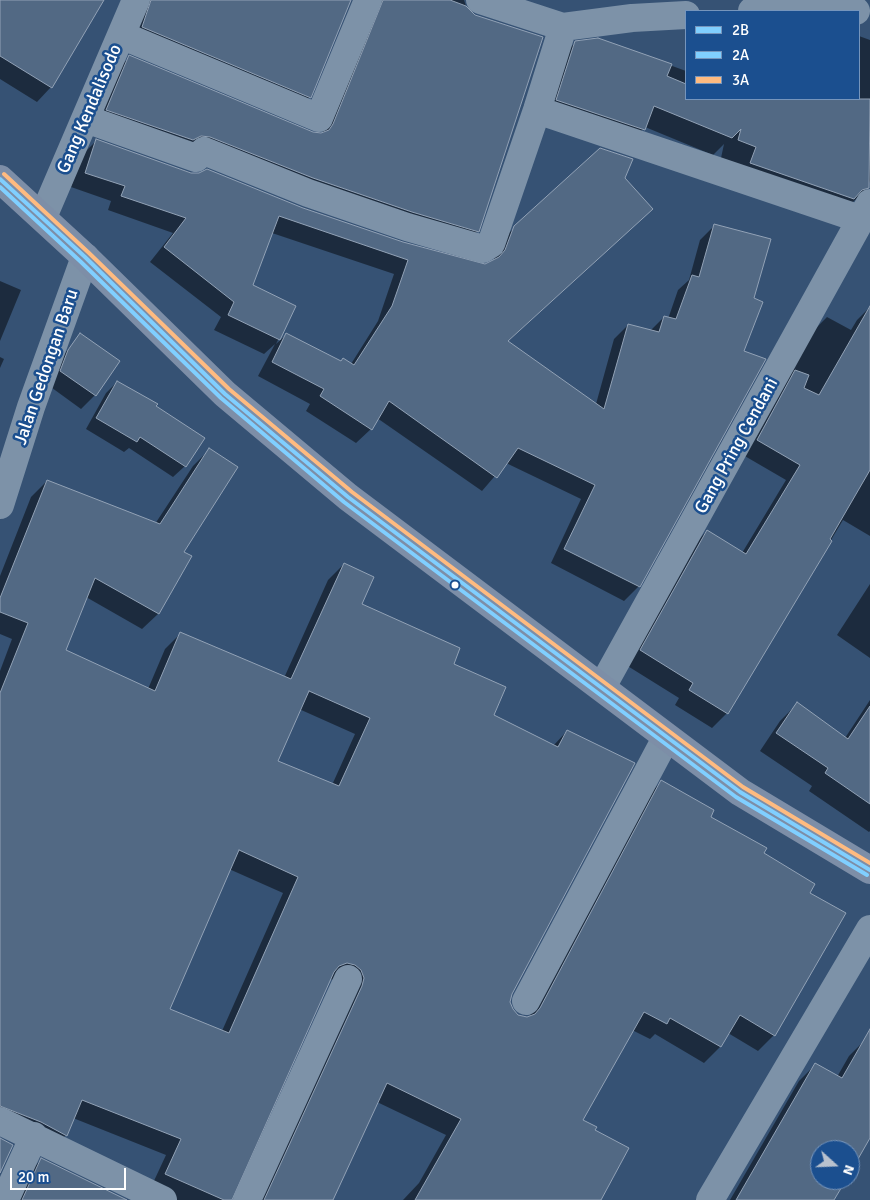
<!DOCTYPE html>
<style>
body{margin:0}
#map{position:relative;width:870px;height:1200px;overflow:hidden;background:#365274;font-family:Signika,sans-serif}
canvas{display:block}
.legend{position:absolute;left:685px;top:10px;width:175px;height:90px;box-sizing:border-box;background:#1b4f8f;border:1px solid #7695bc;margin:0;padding:6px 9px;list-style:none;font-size:15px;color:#fff}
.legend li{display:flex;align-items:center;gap:10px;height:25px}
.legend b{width:25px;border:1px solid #7695bc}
.north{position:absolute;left:810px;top:1140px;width:50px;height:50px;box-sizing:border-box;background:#1b4f8f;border:1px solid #7695bc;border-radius:50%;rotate:110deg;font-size:14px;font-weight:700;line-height:20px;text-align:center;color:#fff}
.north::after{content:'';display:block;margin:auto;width:18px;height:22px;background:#b9c2ce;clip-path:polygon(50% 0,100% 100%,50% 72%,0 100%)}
.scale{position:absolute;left:10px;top:1168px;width:116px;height:22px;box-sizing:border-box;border:2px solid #fff;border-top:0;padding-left:6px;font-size:15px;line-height:18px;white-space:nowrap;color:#fff;-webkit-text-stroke:4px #1b4f8f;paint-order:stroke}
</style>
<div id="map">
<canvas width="870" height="1200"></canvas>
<ul class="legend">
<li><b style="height:6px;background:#80cfff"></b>2B</li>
<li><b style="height:6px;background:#80cfff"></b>2A</li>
<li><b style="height:6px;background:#ffbb80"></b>3A</li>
</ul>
<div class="north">N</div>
<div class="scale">20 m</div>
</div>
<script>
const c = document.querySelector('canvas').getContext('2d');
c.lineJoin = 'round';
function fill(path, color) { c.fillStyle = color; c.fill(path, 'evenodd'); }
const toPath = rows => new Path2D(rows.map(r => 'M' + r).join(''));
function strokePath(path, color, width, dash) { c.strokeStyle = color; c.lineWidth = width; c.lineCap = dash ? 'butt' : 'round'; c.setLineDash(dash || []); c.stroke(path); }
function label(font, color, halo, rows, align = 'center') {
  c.font = font + ' Signika,sans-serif'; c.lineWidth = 5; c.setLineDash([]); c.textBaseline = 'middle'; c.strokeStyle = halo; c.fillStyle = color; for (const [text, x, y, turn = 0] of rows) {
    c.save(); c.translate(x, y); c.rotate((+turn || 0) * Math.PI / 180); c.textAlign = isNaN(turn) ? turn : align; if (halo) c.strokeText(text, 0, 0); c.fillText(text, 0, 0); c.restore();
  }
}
const shadow = toPath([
 [0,0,103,0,51,87,37,102,0,79],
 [133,0,350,0,310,97,295,111,128,41],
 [359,0,464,0,468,12,478,231,463,245,92,124,115,71,130,57,313,134,322,134,368,22],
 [859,36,870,40,870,180,868,187,850,205,721,158,724,144,713,155,645,127,626,147,540,118,558,60,576,42,598,39,686,71,686,99,859,99],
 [96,141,402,243,485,266,493,262,500,242,515,227,624,179,637,223,507,342,596,404,614,339,628,325,650,331,664,317,668,319,678,290,689,280,700,240,715,225,639,586,624,601,551,563,581,499,506,463,482,491,377,418,371,429,356,443,306,411,310,404,258,376,275,344,264,354,214,330,221,317,150,262,173,233,108,210,111,201,71,187,82,155],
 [272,233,394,274,378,321,351,364,340,362,287,334,276,344,295,306,251,286],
 [0,281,21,290,0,341],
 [870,307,870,536,843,520,727,713,712,728,675,705,679,698,626,665,692,546,707,531,742,553,786,480,743,455,812,332,827,317,851,330,857,320],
 [80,335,118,361,95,395,81,409,48,385,55,365],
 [0,357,4,359,0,368],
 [117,382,203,439,185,466,173,477,129,448,124,452,86,429,106,393],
 [209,450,183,552,158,614,142,629,86,597,64,651,148,689,165,649,181,633,284,678,328,580,344,564,360,605,452,664,492,716,553,746,567,731,509,1002,511,1009,518,1016,529,1017,645,798,661,782,762,853,809,893,774,1035,758,1051,728,1033,720,1047,704,1063,655,1034,650,1039,632,1030,582,1120,594,1130,599,1200,403,1200,419,1183,446,1135,377,1102,332,1200,256,1200,339,981,330,979,230,1200,149,1200,146,1198,166,1155,73,1118,66,1135,50,1151,0,1127,0,671,12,639,0,634,0,576,31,497,47,481,155,524,193,466],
 [299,709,355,734,332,785,276,762],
 [229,869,283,893,222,1031,168,1010],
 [870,584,870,658,837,635],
 [870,700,870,831,869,832,809,791,812,786,760,751,780,721,797,704,845,738],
 [865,1040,870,1044,870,1137,850,1170,850,1150,820,1150,820,1180,844,1180,833,1200,730,1200,799,1081,815,1065,837,1077,849,1056],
 [41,1160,124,1200,13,1200,25,1176]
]);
const building = toPath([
 [0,0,104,0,52,88,0,56,0,0],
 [151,0,351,0,311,98,142,27,151,0],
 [383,0,450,0,466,6,475,15,543,37,479,232,412,212,313,178,210,137,201,136,193,140,106,110,129,55,313,132,321,133,329,130,333,124,383,0],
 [598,38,672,64,667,76,686,84,686,99,870,99,869,188,862,190,854,199,750,163,756,147,738,140,741,129,732,138,654,106,645,130,556,100,575,41,598,38],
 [96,139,191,173,199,173,207,169,303,208,403,242,485,264,499,257,505,250,514,226,600,148,633,159,625,178,653,209,508,341,604,409,628,324,659,332,664,316,676,319,692,275,699,277,714,224,771,239,754,298,763,302,744,351,766,359,640,587,564,549,595,485,518,448,497,478,389,401,372,430,320,396,324,389,272,362,286,333,341,361,343,358,354,365,392,306,408,260,279,216,253,285,296,306,280,340,228,315,234,302,164,247,186,218,121,196,125,186,85,173,96,139],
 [870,306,870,470,830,539,832,541,728,714,689,690,693,683,640,650,707,530,746,554,800,465,757,440,795,370,809,375,804,388,819,395,870,306],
 [80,333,120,361,96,396,60,371,68,350,80,333],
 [117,381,158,404,156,406,205,438,186,467,140,437,137,442,96,418,117,381],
 [209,448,238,467,184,552,192,556,159,614,95,578,66,650,155,691,180,632,291,679,344,563,374,577,362,604,460,648,454,664,506,687,494,715,558,747,567,730,635,763,512,994,510,1002,513,1009,518,1015,527,1017,535,1014,540,1008,661,780,714,810,711,817,767,848,764,853,815,884,810,893,846,913,775,1036,740,1015,721,1047,670,1018,667,1024,644,1012,583,1120,597,1127,595,1130,629,1148,601,1200,415,1200,461,1119,387,1083,333,1200,264,1200,362,986,364,978,361,970,355,965,347,963,339,966,334,972,232,1200,224,1200,165,1174,181,1139,82,1100,67,1136,41,1122,0,1106,0,693,28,623,0,612,0,598,47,480,160,524,209,448],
 [309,691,370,718,339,786,278,761,309,691],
 [239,850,298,877,229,1033,170,1009,239,850],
 [797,702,848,739,870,706,870,804,825,773,828,768,776,733,797,702],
 [870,1029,870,1138,850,1173,850,1150,820,1150,820,1180,846,1180,834,1200,736,1200,815,1063,842,1078,870,1029],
 [0,1138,13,1145,0,1173,0,1138],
 [41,1158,127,1200,22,1200,41,1158]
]);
const minor = toPath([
 [480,0,563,27],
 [752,11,842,7,856,11],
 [121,35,319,118,368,0],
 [537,110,863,220],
 [86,119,196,158,204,151,308,193,407,227,483,249,491,244,537,110,563,27,632,18,686,15],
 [43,217,136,0],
 [0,505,31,407,85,257],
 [602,687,870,203],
 [526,1001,666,738],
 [0,1121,163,1200],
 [5,1200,34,1136],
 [247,1200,348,979],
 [710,1200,870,929]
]);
const major = toPath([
 [0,179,85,257,225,394,348,497,740,792,870,870]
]);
const bus1 = toPath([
 [0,179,85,257,225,394,348,497,740,792,870,870]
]);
const bus2 = toPath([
 [0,187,81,262,221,398,344,502,736,797,867,875]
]);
const bus3 = toPath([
 [4,174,89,253,229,389,352,492,743,787,870,863]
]);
const markers = [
 [455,585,4.5,"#fff"]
];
const streetNames = [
 ["Gang Kendalisodo",90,109,-67],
 ["Jalan Gedongan Baru",47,367,-71],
 ["Gang Pring Cendani",737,446,-61]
];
fill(shadow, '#0007');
fill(building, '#526984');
strokePath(building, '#92a2b6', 1);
strokePath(minor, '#7d92a8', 28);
strokePath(major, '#7d8ea7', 28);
strokePath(bus1, '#80cfff', 4);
strokePath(bus2, '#80cfff', 4);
strokePath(bus3, '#ffbb80', 4);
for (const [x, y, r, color] of markers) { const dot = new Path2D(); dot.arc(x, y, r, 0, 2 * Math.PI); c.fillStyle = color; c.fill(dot); strokePath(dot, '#1b4f8f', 2); }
label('18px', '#fff', '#1b4f8f', streetNames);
</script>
